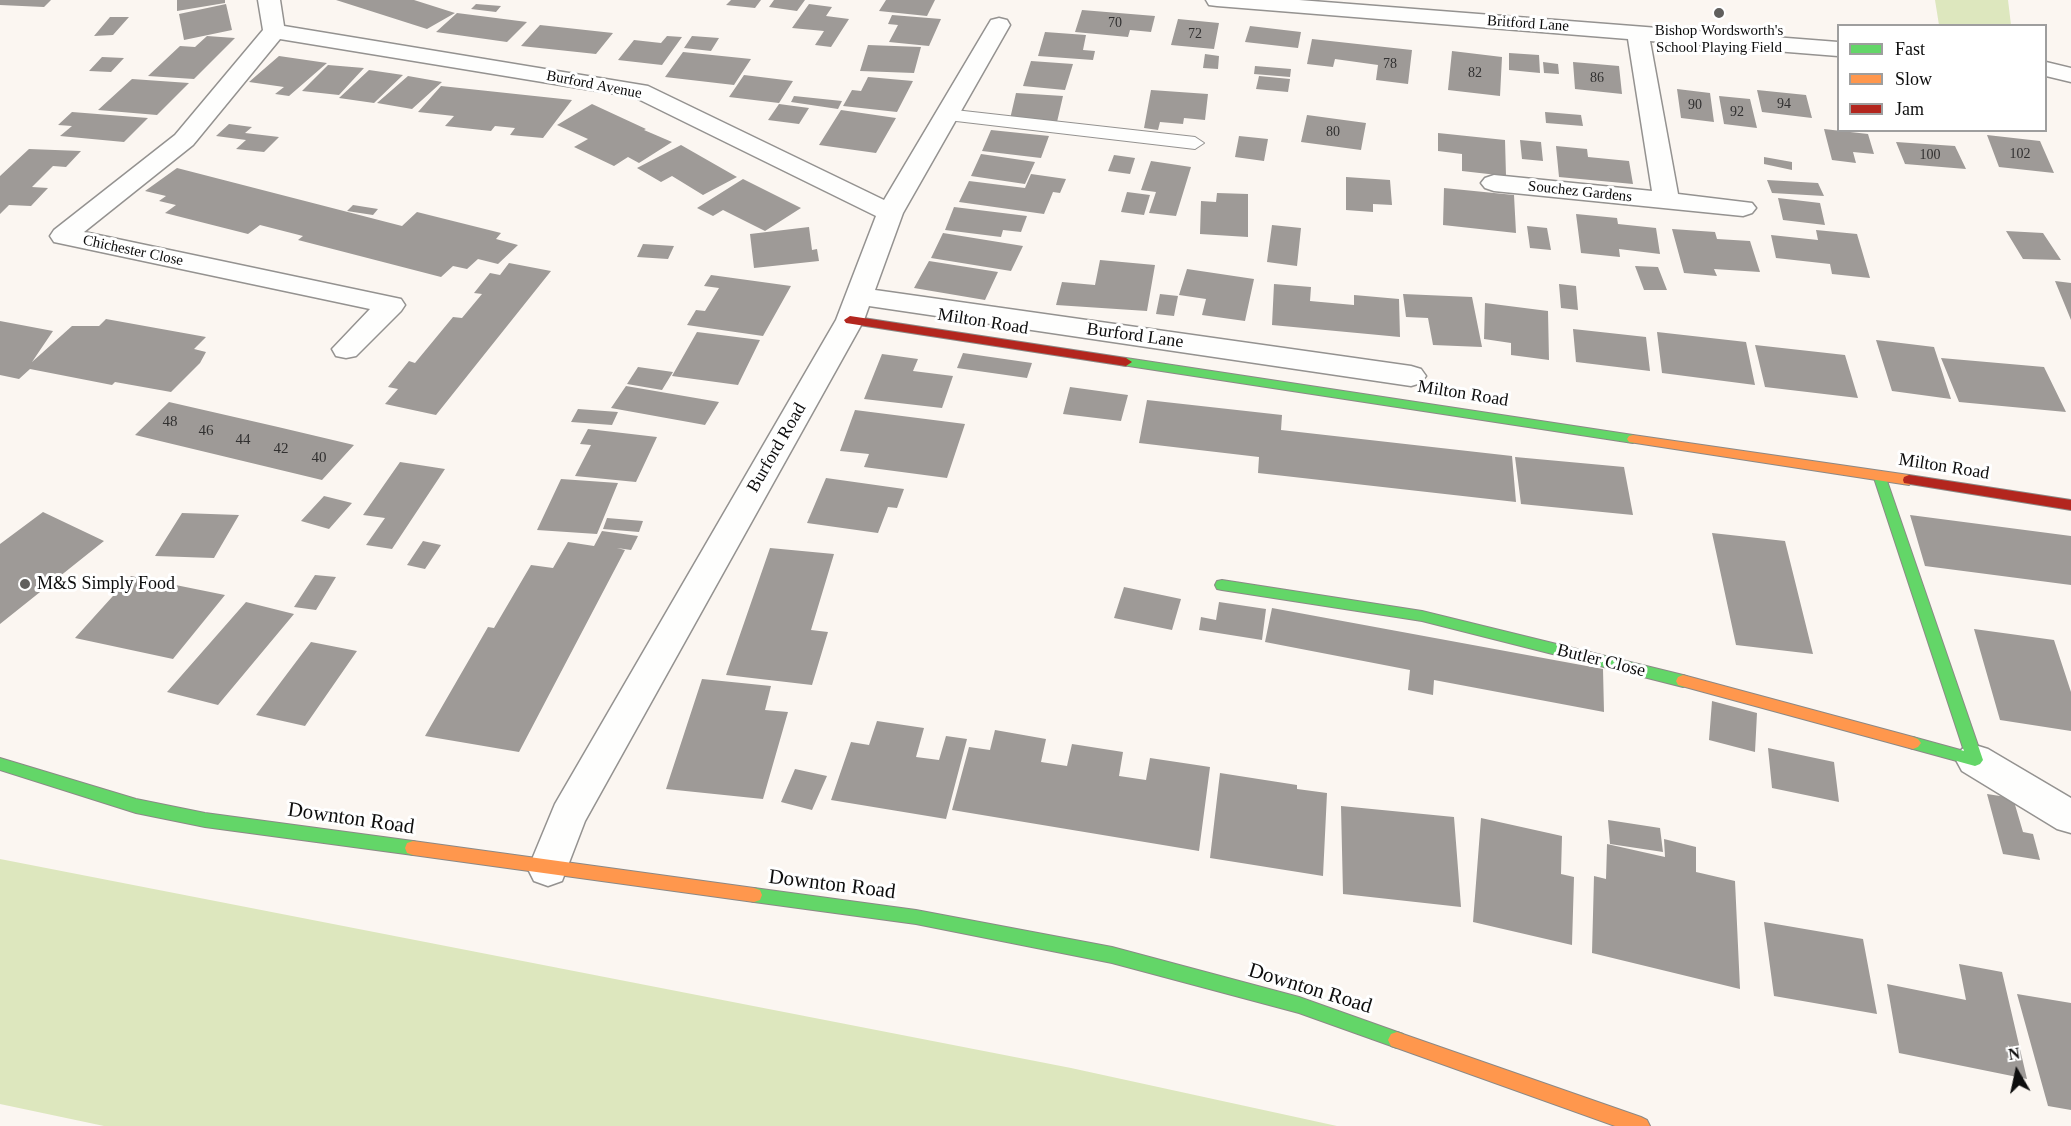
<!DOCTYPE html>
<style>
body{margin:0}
#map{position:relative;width:2071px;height:1126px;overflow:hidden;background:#fbf6f1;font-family:Georgia,serif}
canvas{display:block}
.legend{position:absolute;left:1837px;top:24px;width:210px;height:108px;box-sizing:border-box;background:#fff;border:2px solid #9e9e9e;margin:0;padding:8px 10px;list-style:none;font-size:18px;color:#0d0d0d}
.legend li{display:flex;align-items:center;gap:12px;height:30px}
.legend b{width:30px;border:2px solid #9e9e9e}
.north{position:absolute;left:1987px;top:1042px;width:60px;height:60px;-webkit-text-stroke:4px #fff;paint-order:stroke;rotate:351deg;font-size:16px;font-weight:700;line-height:24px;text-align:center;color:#0d0d0d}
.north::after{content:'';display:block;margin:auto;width:21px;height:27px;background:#0d0d0d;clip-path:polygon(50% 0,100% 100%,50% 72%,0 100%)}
</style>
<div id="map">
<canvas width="2071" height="1126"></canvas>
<ul class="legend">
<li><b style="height:8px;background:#63d668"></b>Fast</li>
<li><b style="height:8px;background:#ff974d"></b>Slow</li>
<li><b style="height:8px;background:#b3261e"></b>Jam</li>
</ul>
<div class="north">N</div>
</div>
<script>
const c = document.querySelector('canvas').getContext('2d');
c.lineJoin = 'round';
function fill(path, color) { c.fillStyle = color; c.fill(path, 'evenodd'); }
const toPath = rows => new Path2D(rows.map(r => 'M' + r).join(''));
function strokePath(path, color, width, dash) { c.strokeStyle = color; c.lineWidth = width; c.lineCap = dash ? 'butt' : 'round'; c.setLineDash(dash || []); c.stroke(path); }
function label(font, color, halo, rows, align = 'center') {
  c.font = font + ' Georgia,serif'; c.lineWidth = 6; c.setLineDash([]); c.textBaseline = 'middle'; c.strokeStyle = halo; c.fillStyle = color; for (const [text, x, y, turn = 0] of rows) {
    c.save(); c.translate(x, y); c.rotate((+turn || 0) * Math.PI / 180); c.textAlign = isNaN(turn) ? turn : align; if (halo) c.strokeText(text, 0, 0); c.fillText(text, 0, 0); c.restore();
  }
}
const forest = toPath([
 [1935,0,2008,0,2011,25,1939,25],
 [0,859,1071,1068,1337,1126,104,1126,0,1104]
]);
const building = toPath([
 [0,0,51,0,44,7,0,5],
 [177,0,225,0,225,3,177,11],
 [336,0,414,0,455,13,427,29],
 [731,0,761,0,755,8,726,5],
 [774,0,805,0,797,11,769,7],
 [886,0,935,0,927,16,879,11],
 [226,4,232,30,184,40,179,14],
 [476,4,501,6,496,12,471,9],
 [809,4,832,7,826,16,849,19,831,47,815,45,824,31,792,28],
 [1082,10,1155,16,1151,32,1130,30,1128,37,1075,32],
 [457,13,527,22,507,42,436,32],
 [892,15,941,19,929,46,889,42,898,25,888,24],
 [110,17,129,17,113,35,94,36],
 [1178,19,1219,23,1214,49,1171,45],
 [540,25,613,33,596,54,521,46],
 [1250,26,1301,32,1298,48,1245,42],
 [1045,32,1086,35,1083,50,1095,51,1093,60,1038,56],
 [207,36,235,38,194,79,148,76,180,46,195,47],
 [667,36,682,37,662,65,618,60,634,40,661,43],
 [692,36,719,38,711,51,684,48],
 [1312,39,1412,50,1408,84,1376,80,1378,65,1335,59,1333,67,1307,64],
 [868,45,921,47,914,73,860,71],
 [1452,51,1502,57,1500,96,1448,90],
 [683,52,751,59,734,85,665,77],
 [1509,53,1539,55,1540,73,1509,70],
 [1205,54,1219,56,1218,69,1203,68],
 [279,56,327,63,289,96,275,94,284,87,249,82],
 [102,57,124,58,111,72,89,71],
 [1031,61,1073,64,1065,90,1023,86],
 [1543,62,1558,64,1559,74,1544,73],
 [1573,62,1619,66,1622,94,1575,89],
 [328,65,364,68,339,95,302,91],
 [1255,66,1291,69,1290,77,1254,74],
 [369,70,403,75,374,103,339,98],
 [744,75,793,81,779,103,729,97],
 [408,76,442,82,412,109,377,103],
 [1259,76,1290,79,1288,92,1256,89],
 [868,77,913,81,897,112,843,106,852,90,861,91],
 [132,79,189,83,157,115,98,110],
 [441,86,572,100,543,138,510,135,515,128,495,126,491,131,445,126,454,116,418,112],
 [1677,89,1710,93,1714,122,1681,118],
 [1151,90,1208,94,1205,120,1184,118,1183,124,1160,122,1158,130,1144,128],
 [1757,90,1806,95,1812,118,1762,112],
 [1016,93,1063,96,1057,122,1010,119],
 [794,96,842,101,838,109,791,102],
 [1719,96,1750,99,1757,128,1724,124],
 [592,104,646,129,644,130,672,142,639,163,628,157,614,166,574,147,588,139,557,125],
 [779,104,809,108,799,124,768,120],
 [841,110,896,118,876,153,819,145],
 [72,112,148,118,124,142,60,136,72,126,58,125],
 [1545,112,1581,115,1583,126,1546,123],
 [1307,115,1366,123,1361,150,1301,142],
 [229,124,252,127,245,133,279,137,264,152,236,149,246,140,216,136],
 [1824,129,1868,134,1874,154,1853,152,1856,163,1832,160],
 [991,130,1049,136,1041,158,982,151],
 [1438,133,1505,140,1506,176,1462,171,1462,154,1438,151],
 [1987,135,2040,141,2054,173,1999,167],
 [1239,136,1268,139,1264,161,1235,157],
 [1520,140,1541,142,1543,161,1522,159],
 [1896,142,1955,146,1966,169,1905,164],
 [681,145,737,177,703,195,672,176,661,182,637,168],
 [1556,146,1587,149,1588,157,1629,161,1633,184,1559,177],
 [29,149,81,151,66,167,53,166,32,187,48,188,31,206,9,205,0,214,0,176],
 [981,154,1035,162,1025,184,971,176],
 [1114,155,1135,158,1130,174,1108,171],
 [1764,157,1792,162,1792,170,1764,164],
 [1151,161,1191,167,1176,216,1149,213,1156,192,1141,190],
 [177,168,402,226,417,212,501,233,496,239,518,245,498,264,478,259,467,269,453,266,441,277,298,240,303,236,260,225,248,234,165,213,176,205,159,201,166,196,145,191],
 [1031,174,1066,179,1060,193,1053,192,1044,214,959,202,969,181,1025,188],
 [1346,177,1390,180,1392,205,1373,204,1373,212,1346,210],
 [743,179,801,208,765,231,723,210,713,216,697,208],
 [1767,180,1818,183,1824,196,1772,193],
 [1444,188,1514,195,1516,233,1443,225],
 [1127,192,1150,195,1144,215,1121,212],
 [1217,193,1248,194,1248,237,1200,234,1201,201,1216,202],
 [1778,198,1820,203,1825,225,1783,220],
 [353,205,378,209,373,215,347,211],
 [954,207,1027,216,1021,232,1003,230,1001,237,945,230],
 [1576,214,1617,218,1618,224,1656,228,1660,254,1619,249,1620,257,1581,253],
 [1272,225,1301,228,1297,266,1267,262],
 [1527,226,1547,228,1551,250,1530,248],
 [809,227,812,250,817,249,819,261,754,268,750,234],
 [1672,229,1715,232,1717,239,1750,241,1760,272,1714,269,1717,276,1684,273],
 [1816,230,1857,234,1870,278,1832,274,1830,264,1776,258,1771,235,1818,240],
 [2006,231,2043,233,2061,260,2023,259],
 [943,233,1023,246,1011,271,931,258],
 [643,244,674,246,668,259,637,257],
 [1100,260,1155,265,1147,311,1056,305,1062,282,1095,285],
 [929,261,998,272,985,300,914,288],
 [509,263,551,271,436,415,385,404,398,389,388,387,409,361,415,363,453,317,462,318,482,294,474,293,490,273,500,275],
 [1635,266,1658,267,1667,290,1644,290],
 [1187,269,1254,279,1245,321,1202,315,1206,299,1179,295],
 [711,275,791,286,763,336,687,325,696,310,705,311,719,288,704,286],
 [2055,281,2071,283,2071,320],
 [1274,284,1311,287,1310,301,1354,305,1354,295,1399,299,1400,337,1272,325],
 [1559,284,1576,286,1578,310,1561,308],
 [1160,294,1178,296,1174,316,1156,314],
 [1403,294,1472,297,1482,347,1433,345,1428,318,1406,317],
 [1485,303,1548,311,1549,360,1511,355,1511,343,1484,339],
 [106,319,206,337,194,349,206,352,200,363,171,392,115,382,112,385,30,369,19,379,0,375,0,321,53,331,32,362,72,326,99,326],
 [1573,329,1646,337,1650,371,1576,362],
 [697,332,760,340,738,385,672,376],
 [1657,332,1746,342,1755,385,1662,373],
 [1876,340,1934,347,1951,399,1892,391],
 [1755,345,1845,355,1858,398,1765,387],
 [963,353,1032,363,1027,378,957,368],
 [882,354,918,359,913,371,953,376,942,408,864,399],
 [1941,358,2044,367,2066,412,1959,402],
 [638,367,673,372,662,390,627,384],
 [626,386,719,402,705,425,611,408],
 [1070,387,1128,395,1121,421,1063,414],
 [1147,400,1282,415,1281,430,1512,456,1516,502,1258,473,1259,457,1139,443],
 [169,402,278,427,354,445,322,480,135,435],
 [578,409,618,412,612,425,571,422],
 [855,410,965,424,947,478,864,467,869,454,840,451],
 [588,429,657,437,636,482,575,476,591,445,580,444],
 [1515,457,1624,467,1633,515,1521,504],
 [400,462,445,469,392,549,366,545,385,518,363,515],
 [826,478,904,489,897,508,888,507,878,533,807,523],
 [561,479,618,483,597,534,537,530],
 [324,496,352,503,329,529,301,521],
 [43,512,104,541,0,624,0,544],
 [182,513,239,515,214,558,155,556],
 [1910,515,2071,536,2071,585,1925,566],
 [607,518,643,521,639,532,603,529],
 [602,531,638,536,631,550,617,548,625,550,519,752,425,736,488,627,494,628,531,565,553,568,568,542,594,546],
 [1712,533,1785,541,1813,654,1736,645],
 [423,541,441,545,425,569,407,565],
 [770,548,834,554,811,630,828,632,812,685,726,675],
 [315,575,336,577,316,610,294,607],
 [131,576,225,595,173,659,75,638],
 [1124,587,1181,599,1172,630,1114,618],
 [246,602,294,614,218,705,167,692],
 [1219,602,1266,609,1262,640,1199,630,1201,617,1216,620],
 [1272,608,1603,669,1604,712,1434,680,1433,695,1408,690,1410,670,1265,642],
 [1974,629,2054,640,2071,692,2071,731,2000,720],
 [311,642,357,651,305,726,256,715],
 [702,679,771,686,765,710,788,712,763,799,666,789],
 [1712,701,1757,713,1755,752,1709,740],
 [877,721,924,728,916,757,939,760,946,736,967,739,946,819,831,800,851,742,869,745],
 [995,730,1046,739,1041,762,1067,766,1072,744,1123,752,1119,776,1146,780,1150,758,1210,767,1199,851,952,810,969,747,990,750],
 [1768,748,1834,762,1839,802,1772,788],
 [795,769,827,776,812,810,781,802],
 [1220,773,1297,785,1297,789,1327,793,1323,876,1210,858],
 [1987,794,2013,798,2023,832,2033,834,2040,860,2003,854],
 [1341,806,1454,817,1461,907,1343,894],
 [1481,818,1562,836,1561,874,1574,877,1572,945,1473,922],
 [1608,820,1660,828,1663,852,1610,844],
 [1664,839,1696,847,1696,872,1735,881,1740,989,1592,953,1594,876,1606,879,1607,844,1665,857],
 [1764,922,1863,939,1877,1014,1774,996],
 [1959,964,2002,972,2027,1079,1899,1053,1887,984,1966,1000],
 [2017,994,2071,1003,2071,1110,2048,1106]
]);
const lane = toPath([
 [946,109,1195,137,1204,143,1195,149,939,119,937,115,946,109]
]);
const street = toPath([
 [258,0,280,0,284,26,648,86,884,200,988,25,991,20,999,18,1007,20,1010,25,903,213,875,290,1411,366,1421,369,1426,376,1421,383,1411,386,869,306,864,320,585,821,562,881,548,886,534,881,528,869,555,804,836,320,876,216,634,97,280,39,193,145,84,232,401,299,405,305,401,311,356,356,346,358,336,356,332,349,370,309,54,242,50,236,54,230,175,135,263,30,258,0],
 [1206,0,1299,0,1838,42,1838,56,1650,41,1678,194,1752,203,1756,208,1752,213,1743,216,1494,191,1485,188,1481,183,1485,178,1494,175,1652,191,1628,39,1217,6,1209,5,1206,0],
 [2046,62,2071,68,2071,82,2046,76,2046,62],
 [1975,745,1988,749,2071,798,2071,833,2057,829,1962,771,1956,760,1962,749,1975,745]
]);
const fast = toPath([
 [1126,358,1633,435,1639,439,1633,443,1122,365,1120,362,1122,359,1126,358],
 [1879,471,1885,475,1983,760,1980,764,1975,766,1913,749,1908,747,1905,743,1908,739,1913,737,1964,751,1873,475,1879,471],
 [1222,580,1422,611,1683,675,1688,677,1690,681,1688,685,1683,687,1422,621,1222,590,1217,589,1215,585,1217,581,1222,580],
 [0,758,136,799,205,813,413,841,419,843,421,848,419,853,413,855,205,827,136,813,0,770,0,758],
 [754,888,916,910,1112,947,1299,997,1403,1034,1406,1040,1403,1046,1397,1048,1299,1013,1112,963,916,924,754,902,748,900,746,895,748,890,754,888]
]);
const slow = toPath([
 [1633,435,1909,475,1915,480,1909,485,1629,442,1627,439,1629,436,1633,435],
 [1683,675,1913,737,1918,739,1921,743,1918,747,1913,749,1678,685,1676,681,1678,677,1683,675],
 [413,841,754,888,760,890,762,895,760,900,754,902,413,855,407,853,405,848,407,843,413,841],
 [1397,1032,1641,1117,1647,1120,1650,1126,1615,1126,1397,1048,1391,1046,1388,1040,1391,1034,1397,1032]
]);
const jam = toPath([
 [850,316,1126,358,1132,362,1126,366,846,323,844,320,850,316],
 [1909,475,2071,500,2071,510,1904,483,1903,480,1904,477,1909,475]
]);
const markers = [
 [1719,13,6,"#605f5d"],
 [25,584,6,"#605f5d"]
];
const farNumbernames = [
 ["70",1115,23],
 ["72",1195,34],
 ["78",1390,64],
 ["82",1475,73],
 ["86",1597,78],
 ["94",1784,104],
 ["90",1695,105],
 ["92",1737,112],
 ["80",1333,132],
 ["102",2020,154],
 ["100",1930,155]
];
const farStreetnames = [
 ["Britford Lane",1528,24,4],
 ["Burford Avenue",594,85,11],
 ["Souchez Gardens",1580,192,6],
 ["Chichester Close",133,251,12]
];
const farPoinames = [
 ["Bishop Wordsworth's",1719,31],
 ["School Playing Field",1719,48]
];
const numberNames = [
 ["48",170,422],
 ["46",206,431],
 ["44",243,440],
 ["42",281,449],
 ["40",319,458]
];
const streetNames = [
 ["Milton Road",983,322,9],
 ["Burford Lane",1135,336,8],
 ["Milton Road",1463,394,9],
 ["Burford Road",777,448,-60],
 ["Milton Road",1944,467,9],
 ["Butler Close",1601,661,14]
];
const poiNames = [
 ["M&S Simply Food",37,584]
];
const nearStreetnames = [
 ["Downton Road",351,819,8],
 ["Downton Road",832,885,7],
 ["Downton Road",1310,989,17]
];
fill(forest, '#dde7be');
fill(building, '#9e9a97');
strokePath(lane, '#949290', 2);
strokePath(street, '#949290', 3);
strokePath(fast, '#8b8986', 2);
strokePath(slow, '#8b8986', 2);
strokePath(jam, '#8b8986', 2);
fill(lane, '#fefefd');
fill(street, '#fefefd');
fill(fast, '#63d668');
fill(slow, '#ff974d');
fill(jam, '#b3261e');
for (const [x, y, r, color] of markers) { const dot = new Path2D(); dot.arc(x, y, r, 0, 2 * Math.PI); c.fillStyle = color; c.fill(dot); strokePath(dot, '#fff', 2); }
label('14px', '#313030', null, farNumbernames);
label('15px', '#0d0d0d', '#fff', farStreetnames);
label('15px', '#0d0d0d', '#fff', farPoinames);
label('15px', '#313030', null, numberNames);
label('18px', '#0d0d0d', '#fff', streetNames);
label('18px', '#0d0d0d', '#fff', poiNames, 'left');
label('21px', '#0d0d0d', '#fff', nearStreetnames);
</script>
